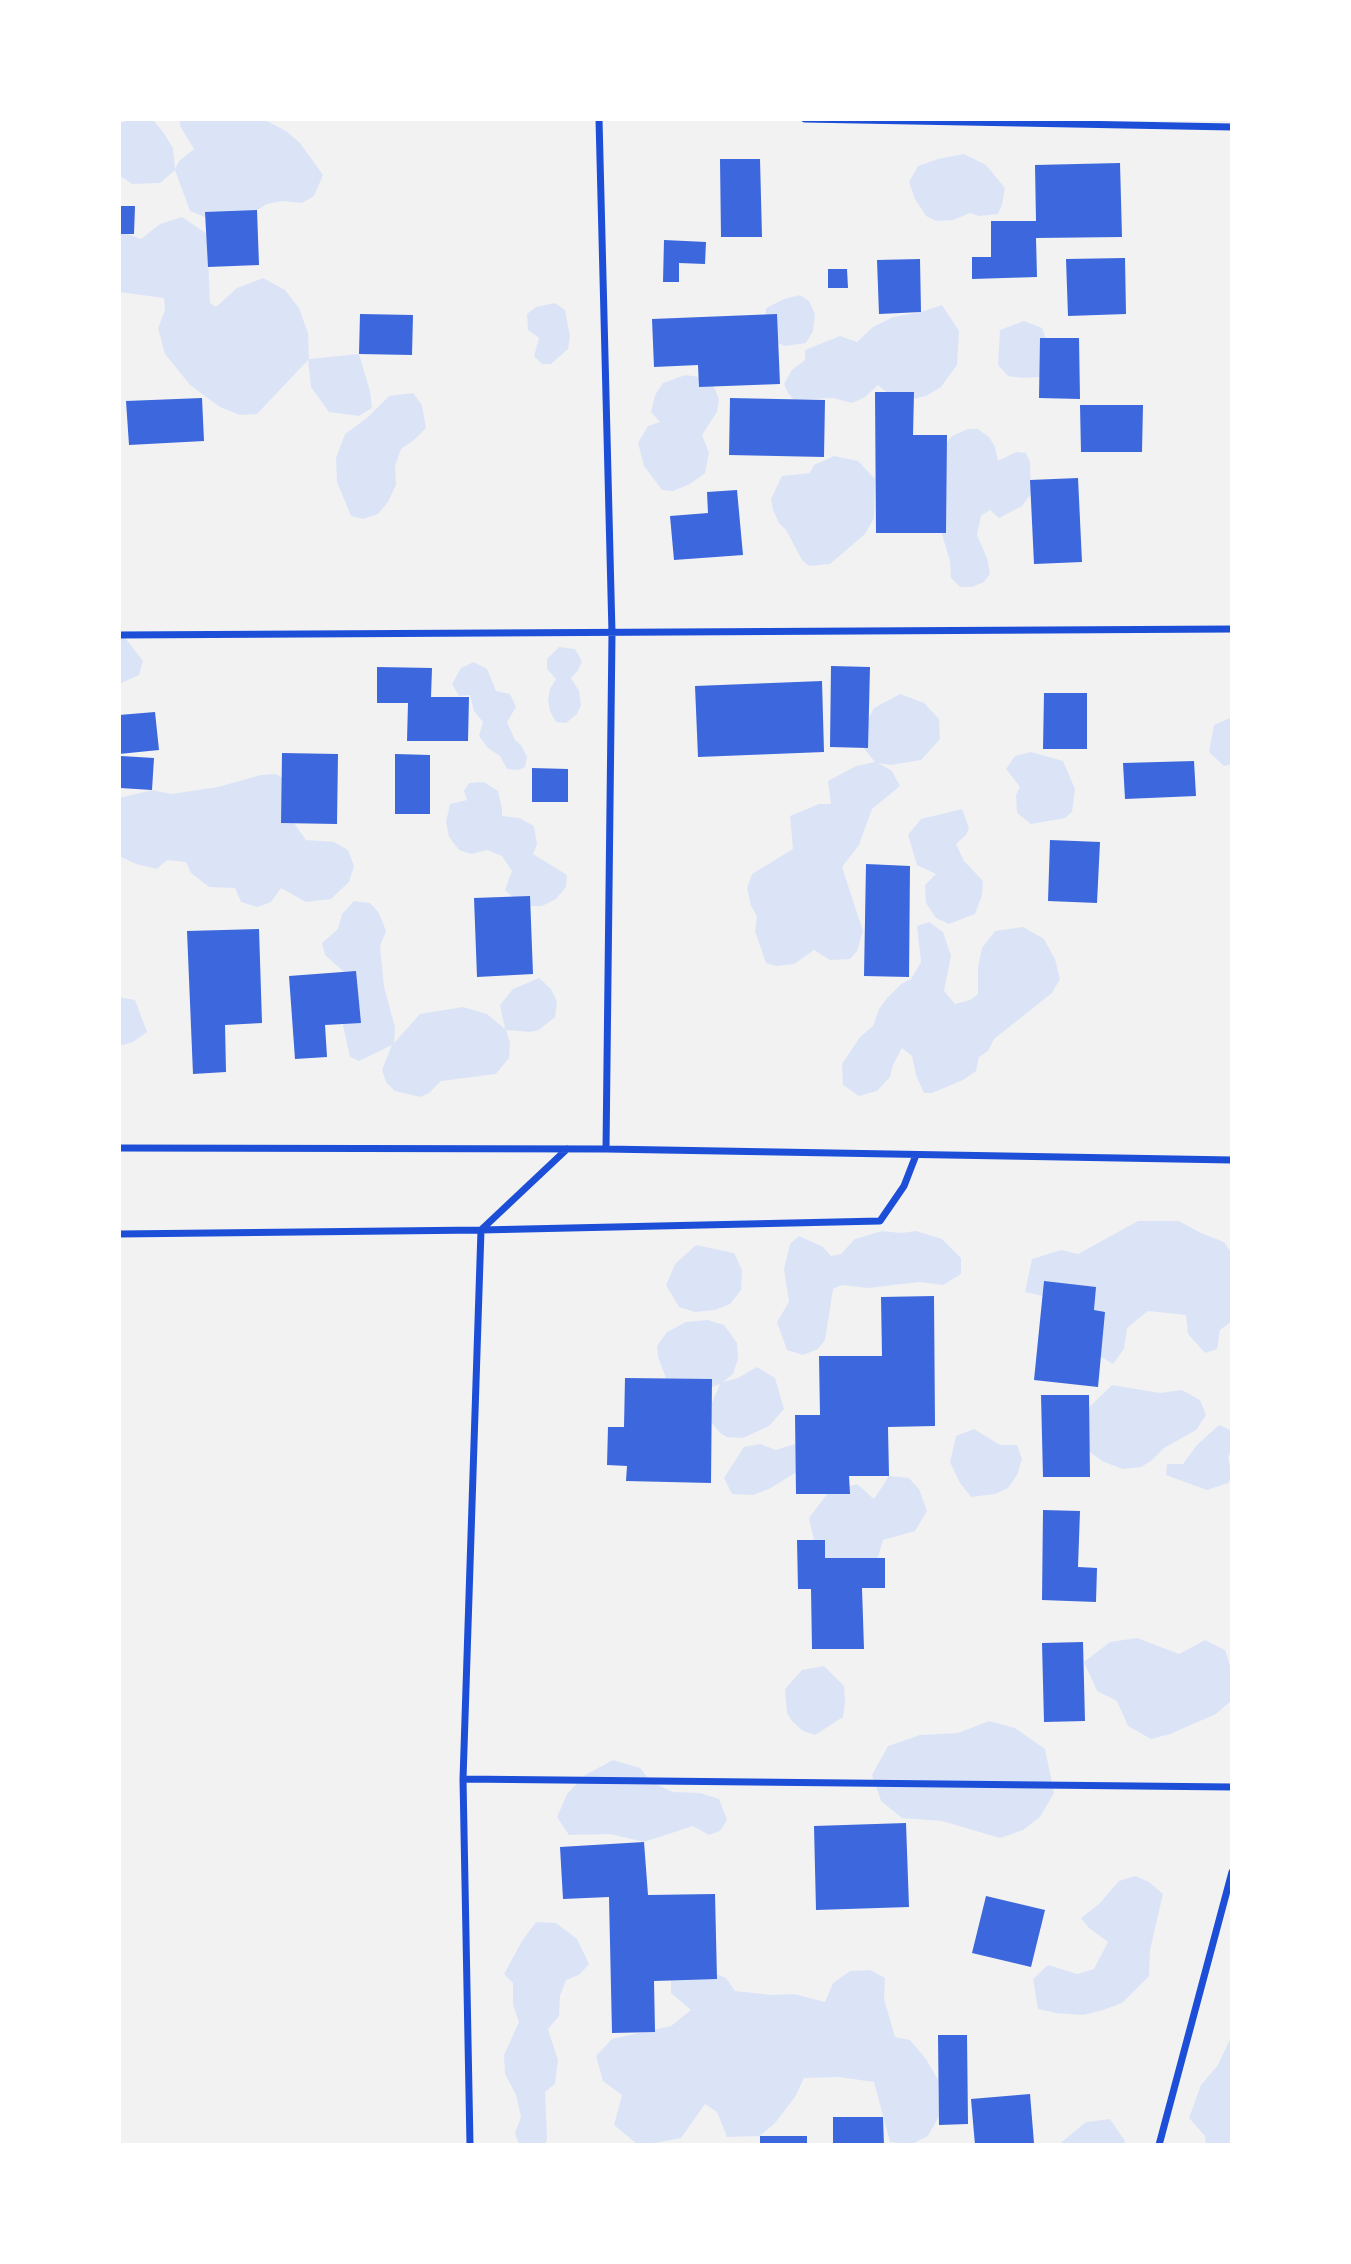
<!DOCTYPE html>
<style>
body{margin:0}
#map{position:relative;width:1351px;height:2264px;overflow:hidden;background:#f2f2f2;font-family:"IBM Plex Sans",sans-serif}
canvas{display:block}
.frame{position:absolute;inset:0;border:121px solid #fff;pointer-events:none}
</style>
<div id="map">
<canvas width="1351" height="2264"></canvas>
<div class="frame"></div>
</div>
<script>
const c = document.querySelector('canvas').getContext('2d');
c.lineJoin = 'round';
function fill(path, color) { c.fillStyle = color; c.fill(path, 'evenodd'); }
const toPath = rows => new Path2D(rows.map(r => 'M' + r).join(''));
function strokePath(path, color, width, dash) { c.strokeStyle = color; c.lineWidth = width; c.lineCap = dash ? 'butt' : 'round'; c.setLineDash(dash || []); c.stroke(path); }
const green = toPath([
 [133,119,153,120,163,132,173,148,175,169,179,161,194,149,180,126,180,119,263,119,286,131,300,143,323,175,314,196,302,203,282,201,267,204,257,210,217,222,190,211,175,170,160,183,132,184,119,175,119,123],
 [964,154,986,165,1005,188,1002,204,998,214,979,216,970,213,953,220,936,221,926,216,915,199,909,182,918,166,938,159],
 [182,217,207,234,210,303,216,307,237,288,263,278,285,290,299,308,308,333,309,359,359,354,370,391,372,408,359,416,329,412,311,387,308,360,257,414,240,415,220,407,190,385,165,354,158,328,165,310,164,298,119,292,119,231,141,239,160,224],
 [800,295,809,301,815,314,813,331,806,343,784,346,776,342,765,324,766,308,784,299],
 [555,303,565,310,570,336,568,349,551,364,542,364,534,356,539,338,528,330,527,314,536,307],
 [942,305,959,331,957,365,941,387,926,396,905,401,886,392,878,385,865,397,852,403,833,398,794,400,788,393,784,384,792,370,805,360,805,350,840,336,857,342,873,327,893,317,921,312],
 [1024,321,1042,328,1053,358,1040,377,1023,378,1008,376,998,365,1000,330],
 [685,375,707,378,715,389,719,400,717,412,702,435,709,453,705,473,690,484,673,491,662,490,644,466,638,443,648,426,660,422,651,412,655,395,663,383],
 [413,393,422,405,426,428,414,440,401,449,395,466,396,485,388,502,378,514,363,519,351,516,337,482,336,458,345,434,367,418,389,396],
 [968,429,978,429,989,437,995,447,998,461,1016,452,1026,453,1030,462,1031,494,1022,506,999,518,990,510,981,516,977,535,987,558,990,574,984,582,972,587,960,587,951,578,950,561,940,528,942,448,952,436],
 [834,456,858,461,875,479,874,518,865,534,830,564,809,566,802,560,786,530,779,523,773,510,771,499,782,476,810,473,814,465],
 [123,635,143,661,139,675,119,684,119,637],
 [559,647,575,649,582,661,578,670,571,678,579,691,581,705,577,714,566,723,556,722,550,711,548,700,550,689,556,679,547,669,547,659],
 [474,662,487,669,496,691,510,694,516,707,507,722,515,740,521,745,527,757,525,767,518,770,507,769,500,756,488,748,479,736,483,722,474,711,470,695,459,696,452,684,461,668],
 [900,694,924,703,939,719,940,739,921,760,891,765,878,763,892,771,900,786,872,809,859,845,842,867,863,931,857,951,850,959,830,960,814,950,794,964,776,966,766,963,755,931,757,916,751,906,747,888,752,874,793,849,790,816,819,804,831,804,828,781,856,766,875,762,857,740,874,708],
 [1232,717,1232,764,1224,766,1209,752,1214,725],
 [1031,752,1063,761,1075,789,1072,812,1065,818,1031,824,1017,813,1016,795,1020,787,1006,769,1015,756],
 [276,774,291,783,294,823,306,840,334,842,348,850,354,866,349,882,331,899,306,902,281,888,271,902,257,907,241,902,235,888,209,887,191,873,186,862,167,860,157,869,136,864,119,856,119,798,152,790,171,794,218,787,261,775],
 [484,782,498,791,502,808,502,816,519,818,534,826,537,844,533,854,567,875,566,887,556,899,542,906,522,906,505,890,512,871,502,856,487,850,471,854,459,850,449,837,446,822,450,804,467,800,464,791,469,783],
 [962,809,969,828,966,835,956,844,964,861,983,881,982,895,975,914,949,924,936,918,926,903,925,885,936,874,917,865,908,835,921,819],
 [354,901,370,903,379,913,386,931,380,946,384,987,395,1027,394,1043,420,1014,463,1007,487,1014,505,1029,500,1005,513,989,539,978,551,989,557,1002,555,1017,539,1030,530,1032,506,1030,510,1043,509,1058,496,1074,441,1081,429,1093,420,1097,395,1091,386,1082,382,1070,392,1045,359,1061,350,1057,343,1025,351,1005,344,972,325,955,322,943,338,929,342,914],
 [929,922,943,932,951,956,944,991,955,1004,970,1000,978,994,978,967,982,948,995,931,1023,927,1044,939,1055,959,1060,979,1052,993,994,1039,988,1051,979,1057,976,1071,963,1080,932,1093,924,1093,916,1075,912,1056,902,1048,893,1065,890,1077,877,1091,859,1096,843,1085,842,1064,860,1037,873,1026,879,1009,888,997,901,984,911,979,921,962,917,926],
 [119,997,135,1000,147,1032,133,1042,119,1046],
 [1138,1221,1179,1221,1201,1233,1224,1242,1232,1254,1232,1321,1220,1330,1217,1349,1205,1353,1188,1334,1186,1315,1148,1311,1127,1328,1124,1349,1113,1364,1101,1357,1093,1331,1095,1299,1043,1296,1025,1292,1032,1259,1061,1250,1078,1254],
 [882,1231,901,1233,916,1231,942,1239,961,1258,961,1274,943,1285,919,1282,868,1288,842,1285,833,1289,825,1340,818,1349,803,1355,787,1350,777,1322,789,1302,784,1269,790,1244,799,1236,823,1247,831,1256,841,1254,855,1239],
 [696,1245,734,1253,742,1270,741,1290,730,1304,715,1310,695,1312,679,1307,666,1285,675,1264],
 [708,1320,724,1325,737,1343,738,1359,733,1374,723,1382,738,1378,757,1367,775,1378,784,1409,769,1426,743,1438,727,1437,720,1433,711,1422,712,1403,720,1384,690,1395,675,1389,666,1378,658,1357,657,1346,667,1332,686,1322],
 [1112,1385,1160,1393,1182,1390,1200,1400,1206,1415,1196,1430,1164,1448,1151,1461,1141,1467,1123,1469,1104,1462,1084,1448,1077,1419],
 [1219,1425,1232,1431,1232,1449,1228,1457,1232,1476,1228,1483,1207,1490,1166,1475,1167,1464,1183,1464,1197,1445],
 [974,1429,1000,1445,1017,1445,1022,1459,1017,1475,1008,1488,995,1494,971,1497,960,1483,950,1462,956,1436],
 [760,1444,776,1450,795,1444,803,1459,800,1470,769,1489,753,1495,732,1494,724,1478,744,1447],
 [889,1476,909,1478,919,1489,927,1511,915,1531,883,1540,878,1557,868,1565,825,1559,814,1540,809,1518,827,1494,857,1484,874,1499],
 [1137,1638,1179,1654,1205,1640,1225,1650,1232,1672,1232,1700,1216,1714,1170,1734,1151,1739,1128,1726,1117,1701,1097,1691,1084,1662,1110,1642],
 [824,1666,844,1686,845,1702,843,1717,815,1735,803,1731,792,1721,787,1713,785,1689,802,1670],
 [989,1721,1015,1728,1045,1749,1054,1793,1040,1817,1023,1830,1000,1838,942,1821,902,1818,881,1801,872,1775,888,1746,920,1735,958,1733],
 [613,1760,640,1768,651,1782,673,1792,700,1793,719,1799,727,1820,720,1831,709,1835,693,1826,644,1842,610,1834,569,1835,557,1817,567,1794,585,1775],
 [1135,1876,1149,1882,1163,1894,1150,1950,1149,1976,1122,2003,1103,2010,1083,2015,1056,2013,1038,2009,1033,1979,1048,1965,1077,1974,1094,1969,1108,1942,1089,1928,1081,1918,1099,1904,1119,1881],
 [536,1922,556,1923,577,1939,589,1964,579,1975,566,1980,560,1996,559,2016,548,2029,558,2060,555,2084,545,2092,547,2138,545,2145,519,2145,515,2133,521,2117,516,2095,505,2074,504,2055,519,2022,513,2005,513,1983,504,1974,522,1941],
 [696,1966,726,1978,735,1991,772,1995,794,1994,825,2002,833,1983,850,1971,870,1970,885,1978,884,1999,895,2037,910,2040,926,2059,938,2080,939,2116,928,2136,910,2145,890,2142,874,2082,839,2077,804,2078,795,2097,775,2123,760,2136,727,2137,717,2112,705,2104,681,2138,650,2144,637,2144,614,2125,622,2095,603,2081,596,2056,612,2039,671,2026,691,2010,671,1993,671,1980],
 [1232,2035,1232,2145,1206,2145,1205,2136,1189,2118,1201,2085,1218,2065],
 [1110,2119,1125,2141,1124,2145,1058,2145,1086,2122]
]);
const building = toPath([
 [720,159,760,159,762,237,721,237],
 [1120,163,1122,237,1036,238,1037,277,972,279,972,257,991,257,991,221,1036,221,1035,165],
 [119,206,135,206,134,234,119,234],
 [257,210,259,265,208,267,205,212],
 [664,240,706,242,705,264,679,263,679,282,663,282],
 [1125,258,1126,314,1068,316,1066,259],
 [920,259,921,312,879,314,877,260],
 [828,269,847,269,848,288,828,288],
 [360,314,413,315,412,355,359,354],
 [777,314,780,384,699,387,698,365,654,367,652,319],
 [1040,338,1079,338,1080,399,1039,398],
 [875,392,914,392,913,435,947,435,946,533,876,533],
 [202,398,204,441,129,445,126,401],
 [730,398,825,400,824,457,729,455],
 [1080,405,1143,405,1142,452,1081,452],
 [1078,478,1082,562,1034,564,1030,480],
 [737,490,743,555,674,560,670,516,708,513,707,492],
 [831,666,870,667,868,748,830,747],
 [377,667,432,668,431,697,469,697,468,741,407,741,408,703,377,703],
 [822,681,824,752,698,757,695,686],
 [1044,693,1087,693,1087,749,1043,749],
 [155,712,159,750,119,754,119,715],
 [282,753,338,754,337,824,281,823],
 [395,754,430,755,430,814,395,814],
 [121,756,154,758,152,790,120,788],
 [1194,761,1196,796,1125,799,1123,763],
 [532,768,568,769,568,802,532,802],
 [1050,840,1100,842,1097,903,1048,901],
 [866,864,910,866,909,977,864,976],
 [530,896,533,974,477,977,474,898],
 [259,929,262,1023,225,1025,226,1072,193,1074,187,931],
 [356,971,361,1023,325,1025,327,1057,295,1059,289,976],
 [1044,1281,1096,1287,1094,1310,1105,1312,1098,1387,1034,1380],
 [934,1296,935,1426,888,1427,889,1476,849,1476,850,1494,796,1494,795,1415,820,1415,819,1356,882,1356,881,1297],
 [625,1378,712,1379,711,1483,626,1481,627,1466,607,1465,608,1427,624,1427],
 [1041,1395,1089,1395,1090,1477,1043,1477],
 [1043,1510,1080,1511,1078,1567,1097,1568,1096,1602,1042,1600],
 [797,1540,825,1540,825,1558,885,1558,885,1588,862,1588,864,1649,812,1649,811,1589,798,1589],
 [1083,1642,1085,1721,1044,1722,1042,1643],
 [906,1823,909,1907,816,1910,814,1826],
 [644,1842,648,1895,715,1894,717,1979,654,1981,655,2032,612,2033,609,1897,563,1899,560,1847],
 [986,1896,1045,1910,1031,1967,972,1953],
 [938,2035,967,2035,968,2124,939,2125],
 [1030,2094,1034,2143,975,2145,971,2099],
 [833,2117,883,2117,884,2145,833,2145],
 [760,2136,807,2136,807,2145,760,2145]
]);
const minor = toPath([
 [599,119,612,633,606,1149],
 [805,119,1232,127],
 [119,635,1232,629],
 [119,1148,606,1149,1232,1160],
 [119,1234,481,1230,880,1221,904,1186,916,1155],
 [463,1779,1232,1787],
 [470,2145,463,1779,481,1230,567,1149],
 [1159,2145,1232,1872]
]);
fill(green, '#dbe4f7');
fill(building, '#3d67dc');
strokePath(minor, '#1d4ed8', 7);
</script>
